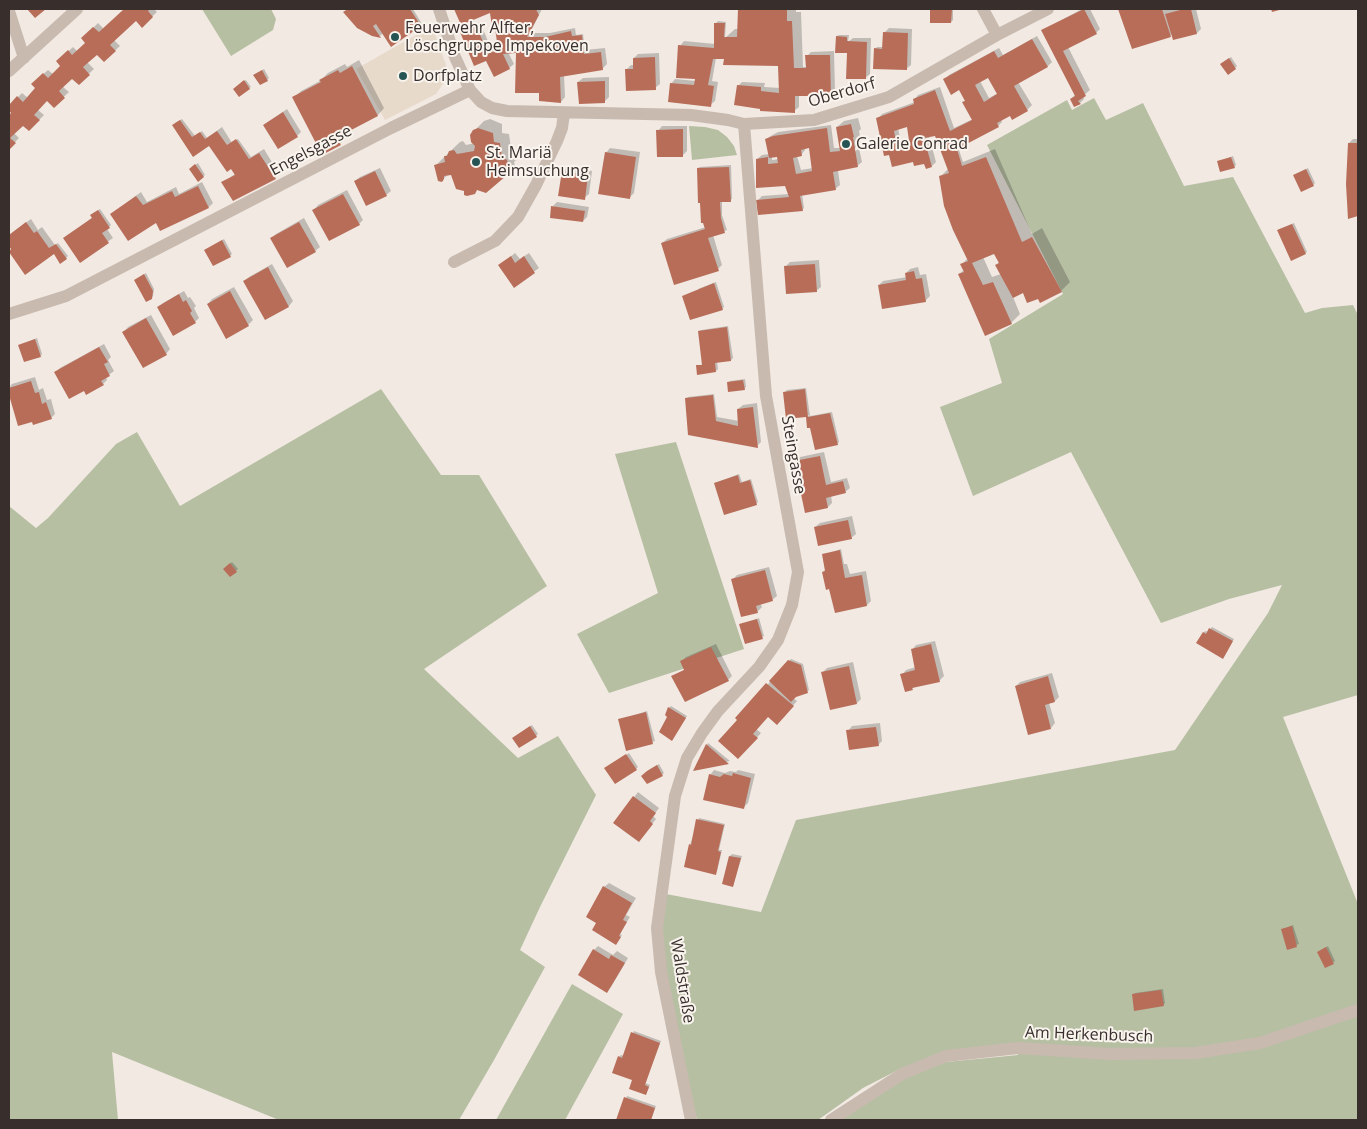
<!DOCTYPE html>
<meta charset="utf-8">
<style>
body{margin:0}
#map{position:relative;width:1367px;height:1129px;overflow:hidden;background:#f1e9e2;font-family:"Open Sans",sans-serif}
canvas{display:block}
.frame{position:absolute;inset:0;border:10px solid #382f2c;pointer-events:none}
</style>
<div id="map">
<canvas width="1367" height="1129"></canvas>
<div class="frame"></div>
</div>
<script>
const c = document.querySelector('canvas').getContext('2d');
c.lineJoin = 'round';
function fill(path, color) { c.fillStyle = color; c.fill(path, 'evenodd'); }
const toPath = rows => new Path2D(rows.map(r => 'M' + r).join(''));
function strokePath(path, color, width, dash) { c.strokeStyle = color; c.lineWidth = width; c.lineCap = dash ? 'butt' : 'round'; c.setLineDash(dash || []); c.stroke(path); }
function label(font, color, halo, rows, align = 'center') {
  c.font = font + ' "Open Sans",sans-serif'; c.lineWidth = 4; c.setLineDash([]); c.textBaseline = 'middle'; c.strokeStyle = halo; c.fillStyle = color; for (const [text, x, y, turn = 0] of rows) {
    c.save(); c.translate(x, y); c.rotate((+turn || 0) * Math.PI / 180); c.textAlign = isNaN(turn) ? turn : align; if (halo) c.strokeText(text, 0, 0); c.fillText(text, 0, 0); c.restore();
  }
}
const green = toPath([
 [202,9,271,9,276,19,273,30,231,56],
 [1094,98,1106,120,1143,103,1184,186,1233,177,1305,313,1322,308,1353,305,1358,315,1358,695,1283,717,1358,904,1358,1120,839,1120,904,1078,946,1062,1018,1055,1018,1048,900,1069,863,1088,818,1120,697,1120,661,972,661,927,666,894,761,912,796,820,1175,750,1268,613,1282,585,1229,599,1161,623,1071,452,973,496,940,407,1002,383,989,339,1063,294,987,145,1067,100,1072,110],
 [689,126,705,127,718,130,727,137,734,146,737,155,692,160],
 [381,389,441,475,479,475,547,586,424,669,518,758,558,736,596,795,540,907,520,950,545,967,494,1060,459,1120,279,1120,112,1052,118,1120,9,1120,9,506,36,528,48,518,116,444,137,432,180,506],
 [676,442,744,649,609,693,577,634,658,593,615,454],
 [572,984,623,1014,565,1120,496,1120]
]);
const plaza = toPath([
 [432,26,446,65,444,82,436,94,385,120,356,69]
]);
const shadow = toPath([
 [125,9,154,9,157,12,142,26,136,20,114,40,120,46,104,61,97,53,87,62,94,69,79,83,72,77,62,86,69,92,54,106,47,100,38,110,44,115,29,130,23,124,14,133,19,138,9,148,9,116,13,113,9,106,22,93,28,98,37,88,32,84,48,70,53,74,62,66,58,61,73,47,77,51,87,43,83,38,98,23,104,29],
 [348,9,413,9,422,24,420,25,383,33,380,36,373,35,344,12],
 [455,9,542,9,530,33,550,33,575,28,576,35,583,34,585,50,605,48,607,64,602,69,564,75,565,97,561,102,541,92,517,52,508,52,514,64,509,68,486,60,461,32,466,28,480,22,492,51,499,48,496,27,492,11,461,23],
 [739,9,796,9,796,12,801,12,803,67,807,67,807,56,811,52,834,51,835,90,830,94,799,94,799,107,794,111,738,86,742,82,765,83,764,87,780,88,779,65,716,58,712,81,718,82,715,101,710,105,671,84,675,79,696,81,696,78,680,46,684,41,715,44,716,23,718,21,726,22,725,38,735,29,739,29],
 [931,9,953,9,953,20,951,22,931,22],
 [1082,9,1090,9,1100,29,1096,33,1068,47,1090,90,1083,96,1084,99,1080,103,1074,105,1071,99,1075,95,1054,24],
 [1119,9,1196,9,1201,29,1197,33,1174,38,1172,34,1170,36,1133,47],
 [889,28,912,29,911,65,906,69,875,49,877,47,884,47,884,33],
 [839,35,849,35,848,42,853,38,871,38,870,74,865,78,837,36],
 [1037,36,1052,62,1048,66,1018,82,1032,105,1027,110,1010,114,1001,119,1002,122,998,126,958,147,963,162,995,149,1032,234,1042,228,1070,282,1061,291,1038,297,1024,292,1013,297,1020,314,1011,323,959,274,964,270,962,264,968,258,940,177,949,168,937,136,929,136,936,162,932,166,914,160,893,166,878,119,882,114,915,102,914,100,918,95,940,87,954,128,973,119,963,102,966,100,960,89,945,80,949,75,999,48,1003,55],
 [989,76,998,93,989,98,980,81],
 [908,125,911,145,902,148,898,128],
 [994,252,999,262,997,265,1001,274,992,277,983,257],
 [659,53,660,84,655,88,626,70,631,65,634,65,634,58,638,54],
 [1231,57,1237,66,1235,68,1224,62],
 [359,60,384,108,378,115,344,132,347,137,340,144,294,98,301,91,320,81,328,73,345,64,347,67],
 [264,69,269,78,267,80,256,74],
 [609,77,609,97,604,102,578,82,583,78],
 [246,80,251,87,249,88,236,87],
 [287,109,301,132,297,136,264,125],
 [858,118,861,129,859,131,861,142,849,154,851,155,859,148,862,162,857,166,838,170,840,185,835,189,802,194,804,208,802,210,757,201,762,196,789,194,786,185,757,159,762,155,769,154,767,139,769,137,778,132,831,125,834,148,841,148,837,127,844,121],
 [810,147,813,168,801,170,797,156,801,155,805,150,805,148],
 [778,154,779,159,772,160,772,156],
 [182,119,195,136,202,131,207,138,222,127,232,143,238,139,251,157,264,149,279,174,275,178,223,183,236,173,210,144,193,155,175,123],
 [490,119,502,124,502,133,509,134,511,148,517,153,517,159,514,162,515,166,506,175,465,190,452,173,449,174,442,180,436,165,460,142,463,141,466,145,475,143,474,131,484,121],
 [662,126,687,126,687,151,683,155,658,131],
 [1353,139,1358,139,1358,215,1350,217,1349,143],
 [610,148,640,152,634,193,630,197,606,153],
 [1233,156,1236,165,1234,167,1218,162],
 [198,163,205,175,198,180,192,167],
 [731,165,732,199,730,200,722,201,722,215,727,230,713,235,722,265,718,269,662,243,667,239,706,227,698,168,700,167],
 [567,167,592,171,589,194,584,198,563,172],
 [380,168,391,191,386,195,355,181,360,177],
 [1308,168,1315,183,1313,185,1297,174],
 [202,182,213,203,209,207,161,230,156,221,111,214,141,192,147,202,176,187,179,194],
 [347,190,363,220,359,224,314,210,318,205],
 [557,202,589,207,587,217,583,221,553,206],
 [100,209,111,225,107,229,113,238,80,261,65,238,93,217,94,213],
 [304,218,320,247,315,251,272,238,276,234],
 [31,219,38,230,42,227,55,245,58,243,68,256,66,258,54,253,12,249,9,244,9,235],
 [1294,223,1307,252,1305,253,1280,229],
 [224,239,232,254,230,256,205,250],
 [515,253,520,259,529,253,539,268,514,286,500,265],
 [819,260,821,287,816,291,785,267,790,262],
 [272,264,293,301,289,306,265,318,245,281,249,277],
 [918,267,920,275,926,274,930,296,925,301,879,285,883,281,907,277,906,273,910,269],
 [146,273,154,289,153,296,151,298,137,279],
 [716,282,724,307,722,309,698,289],
 [234,287,253,320,248,325,208,304,212,299],
 [184,291,188,298,190,297,196,306,194,308,199,318,195,322,158,307,163,303],
 [151,315,170,349,166,354,124,332,128,327],
 [728,326,733,358,731,360,717,361,718,369,716,371,698,366,703,364,699,331,701,330],
 [37,338,42,354,41,356,20,345],
 [104,344,111,357,108,360,114,371,106,377,107,380,103,384,84,389,56,372,60,368],
 [35,377,39,390,43,388,47,400,51,399,55,414,51,418,33,421,19,425,9,388,12,384],
 [745,379,746,387,744,389,728,383,730,381],
 [806,388,810,416,832,412,839,442,837,444,807,418,809,415,788,418,785,392,787,390],
 [714,394,717,417,739,421,738,409,743,405,757,403,761,442,757,446,703,437,686,399,688,397],
 [824,452,831,482,847,478,850,488,845,492,831,495,832,503,828,507,806,512,795,462,800,457],
 [739,474,742,482,751,479,758,502,756,504,715,483],
 [852,516,856,534,851,538,815,527,820,523],
 [841,549,844,564,847,564,850,574,866,571,871,601,867,605,830,588,823,572,826,569,823,555],
 [232,562,238,569,230,576,224,569],
 [769,567,777,596,772,600,760,603,762,607,757,612,732,580,737,575],
 [759,618,764,636,762,637,740,625],
 [1212,627,1234,639,1225,655,1198,643,1204,632,1206,631,1208,632],
 [935,641,944,676,939,681,915,686,912,689,902,675,906,670,916,667,912,650,916,645],
 [716,644,732,676,728,680,673,676,686,669,682,661,686,657],
 [791,659,803,664,809,690,793,698,797,701,781,719,768,716,756,729,761,733,738,758,739,720,737,718],
 [853,662,861,699,857,703,822,673,827,668],
 [1052,673,1059,697,1055,701,1049,703,1055,723,1051,728,1016,686,1020,682],
 [671,706,687,716,673,738,669,717,669,708],
 [647,711,655,741,627,750,619,720],
 [880,723,882,741,878,745,848,731,852,726],
 [532,725,538,734,536,736,516,736],
 [708,743,730,761,695,769],
 [629,753,638,767,636,769,608,767],
 [659,764,664,773,662,775,643,776,650,769],
 [714,770,725,773,730,771,736,772,738,770,755,774,748,803,743,808,710,775],
 [638,792,659,808,653,816,656,819,639,841,615,823],
 [699,818,725,824,719,850,722,850,717,871,715,873,690,845],
 [732,854,742,856,733,886,730,856],
 [609,883,636,898,626,915,630,917,619,934,622,935,618,941,597,923,604,887],
 [1293,925,1299,944,1288,948,1283,929],
 [598,946,613,955,617,951,628,958,611,987,607,991,594,950],
 [1328,946,1335,961,1325,967,1320,951],
 [1163,989,1165,1003,1163,1005,1133,995,1135,993],
 [634,1031,661,1041,645,1083,650,1085,646,1094,619,1057,621,1055,624,1056],
 [627,1096,656,1106,651,1120,617,1120]
]);
const building = toPath([
 [27,9,46,9,35,18],
 [124,9,150,9,148,11,153,17,142,28,136,21,110,45,116,51,104,62,97,55,83,67,90,75,79,85,72,79,59,91,65,98,54,108,47,101,34,115,40,120,29,131,23,126,10,138,16,143,9,150,9,115,11,113,9,110,9,105,17,96,23,102,35,88,31,84,43,73,48,78,60,66,56,61,68,50,72,55,85,43,81,38,93,27,99,32],
 [348,9,410,9,421,26,391,47,376,24,373,26,381,38,372,36,357,28,343,12],
 [454,9,536,9,539,15,527,37,545,37,571,31,572,36,582,35,584,54,601,52,603,70,560,77,561,103,539,101,539,93,515,93,516,53,503,54,510,69,494,77,486,61,474,66,460,32,476,25,488,54,498,49,495,28,492,27,490,13,461,25],
 [738,9,787,9,787,21,792,21,794,68,806,68,805,55,830,55,831,96,795,96,795,113,760,111,760,109,734,105,737,85,761,87,761,91,779,93,778,66,723,65,724,59,713,59,708,85,714,86,711,107,668,102,670,83,694,85,695,79,676,78,678,45,714,48,714,23,725,23,724,37,737,37],
 [930,9,952,9,951,23,930,23],
 [1084,9,1097,34,1063,51,1086,96,1078,101,1081,104,1074,107,1070,99,1075,96,1041,30],
 [1118,9,1162,9,1171,37,1132,49],
 [1184,9,1191,9,1197,34,1173,40,1165,14],
 [1271,9,1283,9,1272,12],
 [883,32,908,33,907,70,873,69,874,48,882,49],
 [836,36,847,37,847,41,867,42,866,79,846,79,847,53,835,53],
 [1032,39,1048,67,1014,86,1028,111,1012,120,1010,116,997,123,999,127,957,149,962,166,986,157,1022,242,1032,237,1062,292,1040,303,1038,299,1027,303,1023,293,1013,298,995,265,999,263,994,254,972,263,983,285,993,282,1012,324,985,336,958,274,964,272,960,264,968,261,953,230,944,206,939,176,949,173,935,136,924,138,932,167,926,169,924,164,914,166,913,162,892,167,889,155,884,156,876,118,914,104,913,99,935,90,950,131,972,120,962,102,965,101,959,90,951,95,943,79,994,51,998,58],
 [988,78,997,94,984,102,975,85],
 [907,127,910,147,898,151,894,131],
 [655,57,656,90,626,91,625,69,633,69,633,58],
 [1229,58,1236,69,1228,75,1220,64],
 [352,66,378,116,336,138,341,145,322,155,292,97,321,82,319,80,338,70,340,73],
 [262,70,268,81,260,85,253,75],
 [244,80,250,89,239,97,233,89],
 [605,81,605,103,579,104,577,82],
 [283,112,298,137,278,149,263,125],
 [180,120,192,137,200,132,205,139,217,131,227,145,236,139,249,159,259,153,276,179,233,201,221,182,235,175,231,169,227,172,209,146,193,157,172,125],
 [851,124,854,137,853,137,858,167,833,172,836,190,800,196,803,211,758,215,756,200,789,197,785,186,756,188,756,159,768,157,768,164,778,163,777,157,769,158,765,139,773,136,827,128,830,152,840,151,836,127],
 [809,148,812,171,796,174,793,158,802,156,801,150],
 [478,128,493,133,494,142,500,143,502,157,507,160,509,166,506,172,506,176,486,193,477,190,475,194,467,196,464,195,464,191,456,189,451,175,444,176,444,179,442,182,438,181,434,165,445,162,444,156,447,156,449,151,454,150,457,154,474,151,475,146,471,142,470,135,473,130],
 [683,129,683,157,657,157,656,130],
 [1348,143,1358,143,1358,216,1348,219,1346,184],
 [605,152,636,157,630,199,598,194],
 [1231,157,1235,168,1220,172,1217,161],
 [195,164,204,177,198,182,189,169],
 [729,167,731,202,720,202,721,218,725,233,708,238,719,271,674,285,661,243,705,229,703,223,701,223,700,203,698,203,697,168],
 [1306,169,1314,186,1301,192,1293,175],
 [375,171,387,196,366,206,354,181],
 [562,171,588,175,585,200,558,196],
 [198,186,209,208,160,231,156,223,128,241,110,214,136,196,143,205,172,191,175,197],
 [343,194,360,225,329,241,312,210],
 [551,206,585,211,583,222,550,218],
 [98,210,110,228,102,233,109,243,80,263,63,238,92,218,90,215],
 [26,222,34,233,37,231,49,248,56,244,67,259,60,264,54,254,25,275,9,252,11,249,9,246,9,235],
 [299,222,316,252,287,268,270,238],
 [1292,224,1306,254,1291,261,1277,230],
 [222,240,231,257,213,266,204,250],
 [511,256,515,263,524,256,535,273,514,288,498,265],
 [815,264,817,292,786,294,784,266],
 [268,267,289,307,265,320,243,281],
 [914,271,916,279,922,278,926,302,882,309,878,285,906,280,905,273],
 [144,274,153,291,152,299,146,302,134,280],
 [714,283,723,310,690,320,682,296],
 [230,291,249,326,226,339,207,304],
 [179,294,183,302,186,300,192,311,190,313,196,323,173,336,157,307],
 [146,318,167,355,143,368,122,332],
 [727,327,731,361,715,363,716,372,697,375,696,365,702,365,698,331],
 [35,339,41,357,24,362,18,345],
 [99,347,108,362,104,364,110,376,101,381,104,385,86,395,84,391,69,399,54,372],
 [743,380,745,390,728,392,727,382],
 [31,381,35,393,39,392,42,404,46,402,52,419,33,425,32,422,18,426,9,395,9,388],
 [805,389,808,417,830,413,838,445,815,450,810,428,807,428,806,417,786,419,783,392],
 [713,395,716,421,738,426,737,409,753,407,758,448,688,435,685,398],
 [820,456,826,485,843,481,846,493,826,498,828,508,805,513,794,461],
 [738,475,740,483,750,480,757,505,724,515,714,483],
 [848,520,852,539,818,546,814,527],
 [840,550,845,578,862,575,867,606,835,613,829,589,826,590,822,572,825,571,822,554],
 [230,563,237,572,230,577,223,569],
 [765,570,773,601,756,606,758,613,741,617,731,579],
 [757,619,763,639,745,644,739,624],
 [1209,628,1233,641,1223,659,1196,643,1203,632,1206,634],
 [931,644,940,682,912,688,913,690,905,692,900,674,915,670,911,649],
 [711,647,729,681,685,702,671,676,684,670,680,661],
 [788,660,801,665,808,693,796,697,791,702,769,681],
 [849,666,857,704,830,710,821,672],
 [1048,676,1055,702,1045,705,1051,729,1028,735,1015,686],
 [766,683,794,706,777,725,768,717,753,734,758,738,738,759,718,741,737,720,735,718],
 [668,707,686,718,672,741,659,732,667,717,665,715],
 [646,712,653,744,626,751,618,719],
 [530,726,537,737,519,748,512,738],
 [876,727,879,746,849,750,846,730],
 [706,744,729,764,693,771],
 [626,754,637,770,615,784,604,768],
 [657,765,663,776,647,784,641,776,647,771],
 [733,773,751,778,744,809,703,800,709,774,720,777,724,774,732,776],
 [633,796,656,813,650,821,653,824,639,842,613,823],
 [696,819,724,825,718,851,721,852,716,875,684,867,689,844,691,845],
 [729,856,741,858,733,887,722,884],
 [603,886,632,903,623,920,627,922,619,936,621,937,616,945,592,930,596,923,586,917],
 [1292,926,1297,947,1287,950,1281,929],
 [1326,947,1334,964,1325,968,1317,952],
 [593,949,609,959,611,955,625,963,607,993,578,975],
 [1161,990,1164,1006,1134,1011,1132,994],
 [631,1032,660,1043,645,1085,649,1087,646,1095,629,1089,632,1080,612,1073,618,1056,622,1058],
 [624,1097,655,1108,651,1120,616,1120]
]);
const street = toPath([
 [439,9,455,57,470,90,481,102,492,108,507,111,691,115,728,120,744,124,814,120,889,97,997,35,1048,9],
 [983,9,997,35],
 [9,11,24,58],
 [9,71,77,9],
 [454,262,495,241,518,217,536,185,557,141,562,128,564,113],
 [9,314,66,296,391,128,470,90],
 [691,1120,661,972,657,928,675,796,687,758,702,733,718,711,759,667,778,640,792,605,798,572,766,396,744,124],
 [831,1120,902,1074,946,1056,1018,1048,1111,1054,1195,1053,1260,1043,1358,1010]
]);
const markers = [
 [395,37,5,"#265455"],
 [403,76,5,"#265455"],
 [846,144,5,"#265455"],
 [476,162,5,"#265455"]
];
const poiNames = [
 ["Feuerwehr Alfter,",405,28],
 ["Löschgruppe Impekoven",405,46],
 ["Dorfplatz",413,76],
 ["Galerie Conrad",856,144],
 ["St. Mariä",486,153],
 ["Heimsuchung",486,171]
];
const streetNames = [
 ["Oberdorf",842,93,-16],
 ["Engelsgasse",311,151,-28],
 ["Steingasse",793,455,80],
 ["Waldstraße",682,981,81],
 ["Am Herkenbusch",1089,1035,2]
];
fill(green, '#b7bfa3');
fill(plaza, '#e7dacb');
fill(shadow, '#0003');
fill(building, '#b86d59');
strokePath(street, '#c8baaf', 12);
for (const [x, y, r, color] of markers) { const dot = new Path2D(); dot.arc(x, y, r, 0, 2 * Math.PI); c.fillStyle = color; c.fill(dot); strokePath(dot, '#f9f4ee', 2); }
label('16px', '#382f2c', '#f9f4ee', poiNames, 'left');
label('16px', '#382f2c', '#f9f4ee', streetNames);
</script>
